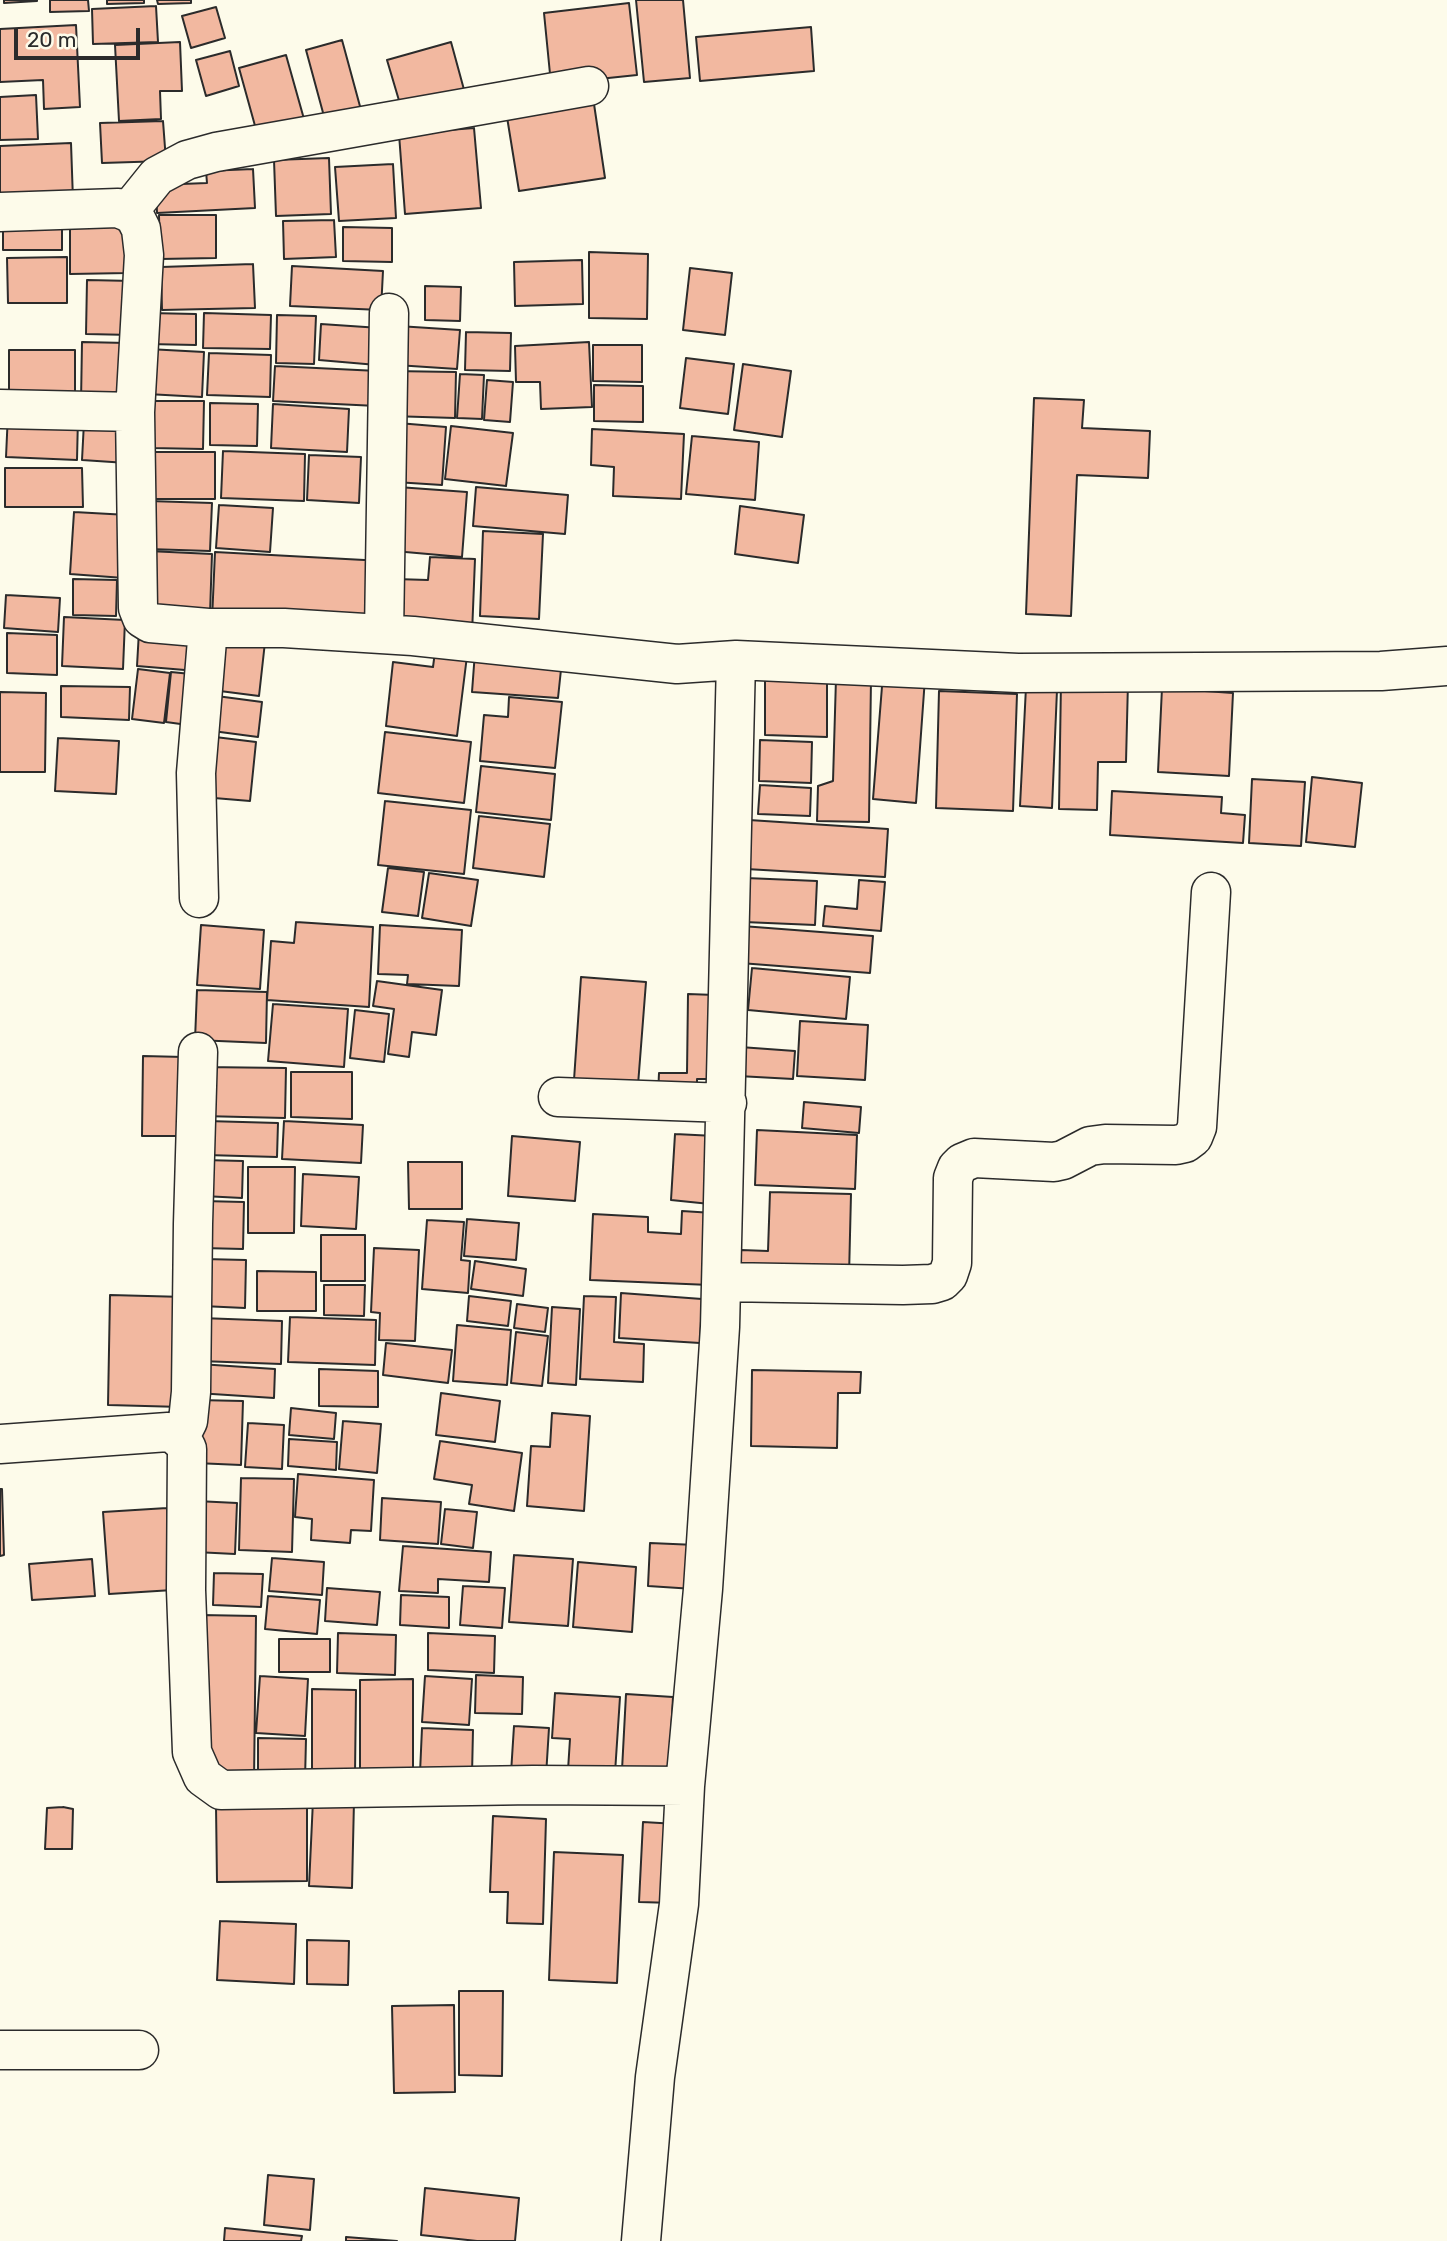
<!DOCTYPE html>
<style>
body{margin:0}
#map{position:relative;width:1447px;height:2241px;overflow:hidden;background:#fdfbea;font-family:Rubik,sans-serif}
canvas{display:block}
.scale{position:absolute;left:14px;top:28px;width:126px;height:32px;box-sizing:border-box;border:4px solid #2b2b2b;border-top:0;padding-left:9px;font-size:21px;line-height:24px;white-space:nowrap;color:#2b2b2b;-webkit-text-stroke:5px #fdfbea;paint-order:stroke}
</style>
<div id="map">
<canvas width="1447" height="2241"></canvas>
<div class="scale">20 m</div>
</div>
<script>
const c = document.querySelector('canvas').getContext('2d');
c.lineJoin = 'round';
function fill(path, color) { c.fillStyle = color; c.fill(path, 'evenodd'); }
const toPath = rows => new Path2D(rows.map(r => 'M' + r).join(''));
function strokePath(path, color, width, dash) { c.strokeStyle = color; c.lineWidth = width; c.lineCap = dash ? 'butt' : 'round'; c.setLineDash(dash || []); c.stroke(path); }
const building = toPath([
 [4,0,37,0,37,1,4,3,4,0],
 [50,0,88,0,89,11,50,12,50,0],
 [107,0,144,0,144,3,107,4,107,0],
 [157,0,191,0,191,3,158,4,157,0],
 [636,0,683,0,690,78,644,82,636,0],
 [629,3,637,75,551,84,544,13,629,3],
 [156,6,158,42,93,44,92,9,156,6],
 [216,7,225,38,191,48,182,16,216,7],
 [76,25,80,107,44,109,43,80,0,82,0,29,76,25],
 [811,27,814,71,700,81,696,37,811,27],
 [342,40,361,110,325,120,306,50,342,40],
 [180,42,182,91,160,91,161,119,119,121,115,45,180,42],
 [451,42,466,97,403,114,387,60,451,42],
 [230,51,239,86,206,96,196,60,230,51],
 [286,55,304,119,257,133,239,68,286,55],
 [36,95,38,139,0,140,0,97,36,95],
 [594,104,605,178,519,191,507,117,594,104],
 [163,121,166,161,102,163,100,123,163,121],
 [474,128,481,208,405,214,399,134,474,128],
 [71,143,73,200,0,203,0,146,71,143],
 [329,158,331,214,276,216,274,160,329,158],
 [393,164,396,218,339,221,335,167,393,164],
 [253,169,255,208,157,213,156,185,207,183,206,171,253,169],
 [159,215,216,215,216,258,160,259,159,215],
 [3,219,62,219,62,250,3,250,3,219],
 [334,220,336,257,284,259,283,221,334,220],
 [127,224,128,273,70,274,70,225,127,224],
 [343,227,392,228,392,262,343,261,343,227],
 [589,252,648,254,647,319,589,318,589,252],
 [67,257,67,303,8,303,7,258,67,257],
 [582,260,583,304,515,306,514,262,582,260],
 [253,264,255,308,162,310,161,267,253,264],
 [292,266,383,271,381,310,290,306,292,266],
 [690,268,732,273,725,335,683,330,690,268],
 [87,280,133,281,132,335,86,334,87,280],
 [425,286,461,287,460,321,425,320,425,286],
 [149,313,196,314,196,345,148,344,149,313],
 [204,313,271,315,270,349,203,348,204,313],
 [277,315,316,316,314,364,276,363,277,315],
 [321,324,380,328,377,365,319,360,321,324],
 [398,326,460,330,457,369,396,365,398,326],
 [466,332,511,333,510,371,465,370,466,332],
 [82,342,127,343,125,404,81,402,82,342],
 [589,342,592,407,541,409,540,382,516,382,515,346,589,342],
 [593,345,642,345,642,382,593,381,593,345],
 [148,349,204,352,202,397,147,394,148,349],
 [9,350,75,350,75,402,9,401,9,350],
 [209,353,271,355,270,397,207,395,209,353],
 [686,358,734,364,728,414,680,408,686,358],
 [743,364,791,371,782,437,734,430,743,364],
 [275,366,378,371,377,406,273,401,275,366],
 [392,371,456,372,455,418,390,416,392,371],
 [460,374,484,375,482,419,457,418,460,374],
 [487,380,513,382,510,422,484,420,487,380],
 [594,385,643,386,643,422,594,421,594,385],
 [1034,398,1084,400,1082,428,1150,431,1148,478,1077,475,1071,616,1026,614,1034,398],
 [150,401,204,401,203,449,151,448,150,401],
 [210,403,258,404,257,446,210,445,210,403],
 [273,404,349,409,347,452,271,448,273,404],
 [8,413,78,417,77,460,6,457,8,413],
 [84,422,129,425,127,463,82,460,84,422],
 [398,423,446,427,442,485,395,482,398,423],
 [451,426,513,433,506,486,445,479,451,426],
 [592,429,684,434,681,499,613,496,614,467,591,465,592,429],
 [692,436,759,442,755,500,686,494,692,436],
 [223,451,305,454,304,501,221,498,223,451],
 [147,452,215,452,215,499,147,499,147,452],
 [309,455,361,457,359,503,307,500,309,455],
 [5,468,82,468,83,507,5,507,5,468],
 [398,487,467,492,462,557,394,551,398,487],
 [476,487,568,495,565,534,473,526,476,487],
 [149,501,212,503,210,551,148,549,149,501],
 [219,505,273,508,270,552,216,548,219,505],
 [740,506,804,515,798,563,735,554,740,506],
 [74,512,128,515,124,578,70,574,74,512],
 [483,531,543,534,539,619,480,616,483,531],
 [148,551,212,554,210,614,146,611,148,551],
 [215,552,383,561,380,629,212,620,215,552],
 [430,557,475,559,472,634,392,631,395,579,428,580,430,557],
 [73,579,117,580,116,616,73,615,73,579],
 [6,595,60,598,58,632,4,628,6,595],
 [64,617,125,620,123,669,62,666,64,617],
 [139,631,200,636,197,671,137,666,139,631],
 [7,633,57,635,57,675,7,673,7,633],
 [219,636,265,642,259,696,212,690,219,636],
 [436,644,468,648,457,736,386,726,393,662,433,667,436,644],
 [475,652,562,660,558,698,472,692,475,652],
 [138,669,170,673,164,723,132,719,138,669],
 [171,672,201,675,195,726,166,722,171,672],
 [883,674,925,678,916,803,873,799,883,674],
 [836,678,871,679,869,822,817,821,818,786,833,781,836,678],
 [765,679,827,679,827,737,765,735,765,679],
 [1061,681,1128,682,1126,762,1098,762,1097,810,1059,809,1061,681],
 [61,686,130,687,129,720,61,717,61,686],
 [1026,687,1057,690,1052,808,1020,806,1026,687],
 [1162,688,1233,693,1229,776,1158,772,1162,688],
 [939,691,1017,694,1013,811,936,808,939,691],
 [0,692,46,693,45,772,0,772,0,692],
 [209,695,262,702,258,737,205,730,209,695],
 [509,697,562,702,555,768,480,761,484,715,508,717,509,697],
 [385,732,471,742,464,803,378,793,385,732],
 [207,736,256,742,250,801,202,797,207,736],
 [58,738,119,741,116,794,55,791,58,738],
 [760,740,812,742,811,783,759,781,760,740],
 [481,766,555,774,551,820,476,812,481,766],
 [1312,777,1362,783,1355,847,1306,842,1312,777],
 [1252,779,1305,782,1301,846,1249,843,1252,779],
 [760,785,811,788,810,816,758,814,760,785],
 [1112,791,1222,797,1221,813,1245,815,1243,843,1110,835,1112,791],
 [385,801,471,810,464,874,378,865,385,801],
 [479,816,550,824,544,877,473,868,479,816],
 [749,820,888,829,885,877,746,869,749,820],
 [388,868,424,872,418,916,382,912,388,868],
 [429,873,478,880,471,926,422,918,429,873],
 [746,878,817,881,815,925,744,922,746,878],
 [859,880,885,882,881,931,823,926,825,906,857,909,859,880],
 [296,922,373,927,369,1007,267,1000,271,941,294,943,296,922],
 [201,925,264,930,260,989,197,985,201,925],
 [380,925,462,930,459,986,407,984,408,975,378,974,380,925],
 [742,926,873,936,870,973,740,963,742,926],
 [752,968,850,977,846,1019,748,1010,752,968],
 [581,977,646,982,638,1085,574,1080,581,977],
 [377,981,442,990,436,1035,412,1032,409,1057,388,1054,394,1009,373,1006,377,981],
 [197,990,267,992,266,1043,195,1040,197,990],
 [688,994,715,995,715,1079,697,1079,697,1096,658,1095,659,1073,687,1073,688,994],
 [273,1004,348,1009,344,1067,268,1061,273,1004],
 [355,1010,389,1014,384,1062,350,1058,355,1010],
 [800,1021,868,1025,865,1080,797,1076,800,1021],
 [740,1047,795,1051,793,1079,738,1076,740,1047],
 [143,1056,184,1057,183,1136,142,1136,143,1056],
 [203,1067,286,1068,285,1118,202,1116,203,1067],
 [291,1072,352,1072,352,1119,291,1117,291,1072],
 [804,1102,861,1107,859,1133,802,1128,804,1102],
 [207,1121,278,1123,277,1157,206,1155,207,1121],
 [284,1121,363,1125,361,1163,282,1159,284,1121],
 [757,1130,857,1135,855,1189,755,1185,757,1130],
 [675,1134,715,1136,710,1204,671,1200,675,1134],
 [512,1136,580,1142,575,1201,508,1196,512,1136],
 [204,1160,243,1161,242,1198,203,1196,204,1160],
 [408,1162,462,1162,462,1209,409,1209,408,1162],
 [248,1167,295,1167,294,1233,248,1233,248,1167],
 [303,1174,359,1177,356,1229,301,1226,303,1174],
 [770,1192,851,1194,849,1276,740,1273,741,1250,768,1251,770,1192],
 [203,1201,244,1202,243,1249,202,1248,203,1201],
 [682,1211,713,1213,710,1285,590,1280,593,1214,648,1217,648,1232,681,1234,682,1211],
 [467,1219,519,1223,516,1260,464,1256,467,1219],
 [427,1220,464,1222,461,1260,470,1261,468,1293,422,1289,427,1220],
 [321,1235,365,1235,365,1281,321,1281,321,1235],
 [374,1248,419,1250,415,1341,379,1340,380,1313,371,1312,374,1248],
 [204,1259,246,1260,245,1308,202,1306,204,1259],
 [475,1261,526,1269,523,1296,471,1289,475,1261],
 [257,1271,316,1272,316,1311,257,1311,257,1271],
 [324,1285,365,1285,364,1316,324,1315,324,1285],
 [621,1293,702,1299,700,1343,619,1338,621,1293],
 [110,1295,185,1297,182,1407,108,1405,110,1295],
 [469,1296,511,1301,508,1326,467,1321,469,1296],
 [584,1296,616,1297,614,1342,644,1344,643,1382,580,1379,584,1296],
 [517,1304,548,1308,545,1332,514,1328,517,1304],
 [552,1307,580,1309,576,1385,548,1383,552,1307],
 [290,1317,376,1320,375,1365,288,1362,290,1317],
 [201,1318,282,1321,281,1364,200,1361,201,1318],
 [457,1325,511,1330,507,1385,453,1381,457,1325],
 [516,1332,548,1336,542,1386,511,1383,516,1332],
 [386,1343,452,1350,448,1383,383,1375,386,1343],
 [199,1364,275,1369,274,1398,197,1393,199,1364],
 [319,1369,378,1371,378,1407,319,1406,319,1369],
 [752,1370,861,1372,860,1393,838,1393,837,1448,751,1446,752,1370],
 [441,1393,500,1401,495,1442,436,1435,441,1393],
 [197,1400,243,1401,241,1465,195,1463,197,1400],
 [291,1408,336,1413,334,1439,289,1435,291,1408],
 [552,1413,590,1416,584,1511,527,1506,531,1446,550,1447,552,1413],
 [343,1421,381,1424,377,1473,339,1469,343,1421],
 [248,1423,284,1425,282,1469,245,1467,248,1423],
 [289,1439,337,1442,336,1470,288,1466,289,1439],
 [440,1441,522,1453,514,1511,469,1504,472,1485,434,1479,440,1441],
 [298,1474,374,1480,371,1531,351,1530,350,1543,311,1540,312,1519,295,1517,298,1474],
 [241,1478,294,1479,292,1552,239,1550,241,1478],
 [0,1489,2,1489,4,1555,0,1556,0,1489],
 [382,1498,441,1502,438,1544,380,1540,382,1498],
 [196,1501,237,1503,235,1554,195,1552,196,1501],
 [167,1508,173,1590,109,1594,103,1512,167,1508],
 [445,1509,477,1512,473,1548,441,1544,445,1509],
 [650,1543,696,1545,694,1589,648,1586,650,1543],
 [403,1546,491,1552,489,1582,438,1579,438,1593,399,1591,403,1546],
 [514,1555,573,1559,568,1626,509,1622,514,1555],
 [272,1558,324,1562,322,1595,269,1591,272,1558],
 [92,1559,95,1596,32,1600,29,1564,92,1559],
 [578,1562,636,1567,632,1632,573,1627,578,1562],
 [214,1573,263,1574,261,1607,213,1605,214,1573],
 [463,1586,505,1588,502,1628,460,1625,463,1586],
 [327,1588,380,1592,377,1625,325,1621,327,1588],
 [401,1595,449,1597,449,1628,400,1625,401,1595],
 [268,1596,320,1600,317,1634,265,1629,268,1596],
 [201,1615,256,1616,254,1781,214,1774,199,1748,201,1615],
 [338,1633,396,1635,395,1675,337,1673,338,1633],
 [428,1633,495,1636,494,1673,428,1670,428,1633],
 [279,1639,330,1639,330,1672,279,1672,279,1639],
 [476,1675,523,1677,522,1714,475,1713,476,1675],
 [260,1676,308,1679,305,1736,256,1733,260,1676],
 [425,1676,472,1679,469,1725,422,1722,425,1676],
 [413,1679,413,1775,360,1776,360,1680,413,1679],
 [312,1689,356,1690,355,1774,312,1774,312,1689],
 [555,1693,620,1697,615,1773,568,1770,570,1739,552,1738,555,1693],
 [626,1694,673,1697,669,1772,622,1770,626,1694],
 [514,1726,549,1728,546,1776,511,1773,514,1726],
 [422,1728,473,1730,472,1775,420,1773,422,1728],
 [258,1738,306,1739,305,1780,258,1779,258,1738],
 [313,1800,354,1801,352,1888,309,1886,313,1800],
 [307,1805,307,1881,217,1882,216,1806,307,1805],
 [63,1807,73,1809,72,1849,45,1849,47,1808,63,1807],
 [493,1816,546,1819,543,1924,507,1923,508,1892,490,1892,493,1816],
 [643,1822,677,1824,674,1903,639,1902,643,1822],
 [554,1852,623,1855,617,1983,549,1980,554,1852],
 [220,1921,296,1924,294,1984,217,1980,220,1921],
 [307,1940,349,1941,348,1985,307,1984,307,1940],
 [459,1991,503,1991,502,2076,459,2075,459,1991],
 [454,2005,455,2092,394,2093,392,2006,454,2005],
 [268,2175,314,2179,310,2230,264,2225,268,2175],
 [425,2188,519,2198,515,2241,477,2241,421,2235,425,2188],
 [225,2228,302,2236,301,2241,224,2241,225,2228],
 [346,2237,397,2241,346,2241,346,2237]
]);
const minor = toPath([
 [0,212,118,208,128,212,135,217,141,229,144,255,135,412,138,608,142,618,150,623,208,628,284,628,413,636,677,664,736,660,1018,673,1381,671,1447,666],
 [128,212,157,176,187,160,216,152,589,86],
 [0,409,135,412],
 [384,634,389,313],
 [199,898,196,773,208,628],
 [558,1097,727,1103],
 [722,1282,903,1285,932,1284,942,1281,948,1275,952,1263,953,1178,957,1168,962,1163,974,1158,1054,1162,1063,1160,1090,1146,1105,1144,1176,1145,1185,1143,1193,1137,1197,1127,1211,892],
 [180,1437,188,1421,191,1392,193,1224,198,1052],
 [0,1444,168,1432,174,1434,184,1443,187,1449,186,1590,192,1752,203,1777,221,1790,533,1785,685,1786],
 [0,2050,139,2050],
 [641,2241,655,2077,679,1904,685,1786,703,1589,720,1327,736,660]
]);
fill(building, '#f2b8a0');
strokePath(building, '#2b2b2b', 2);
strokePath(minor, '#2b2b2b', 41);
strokePath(minor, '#fdfbea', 38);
</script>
